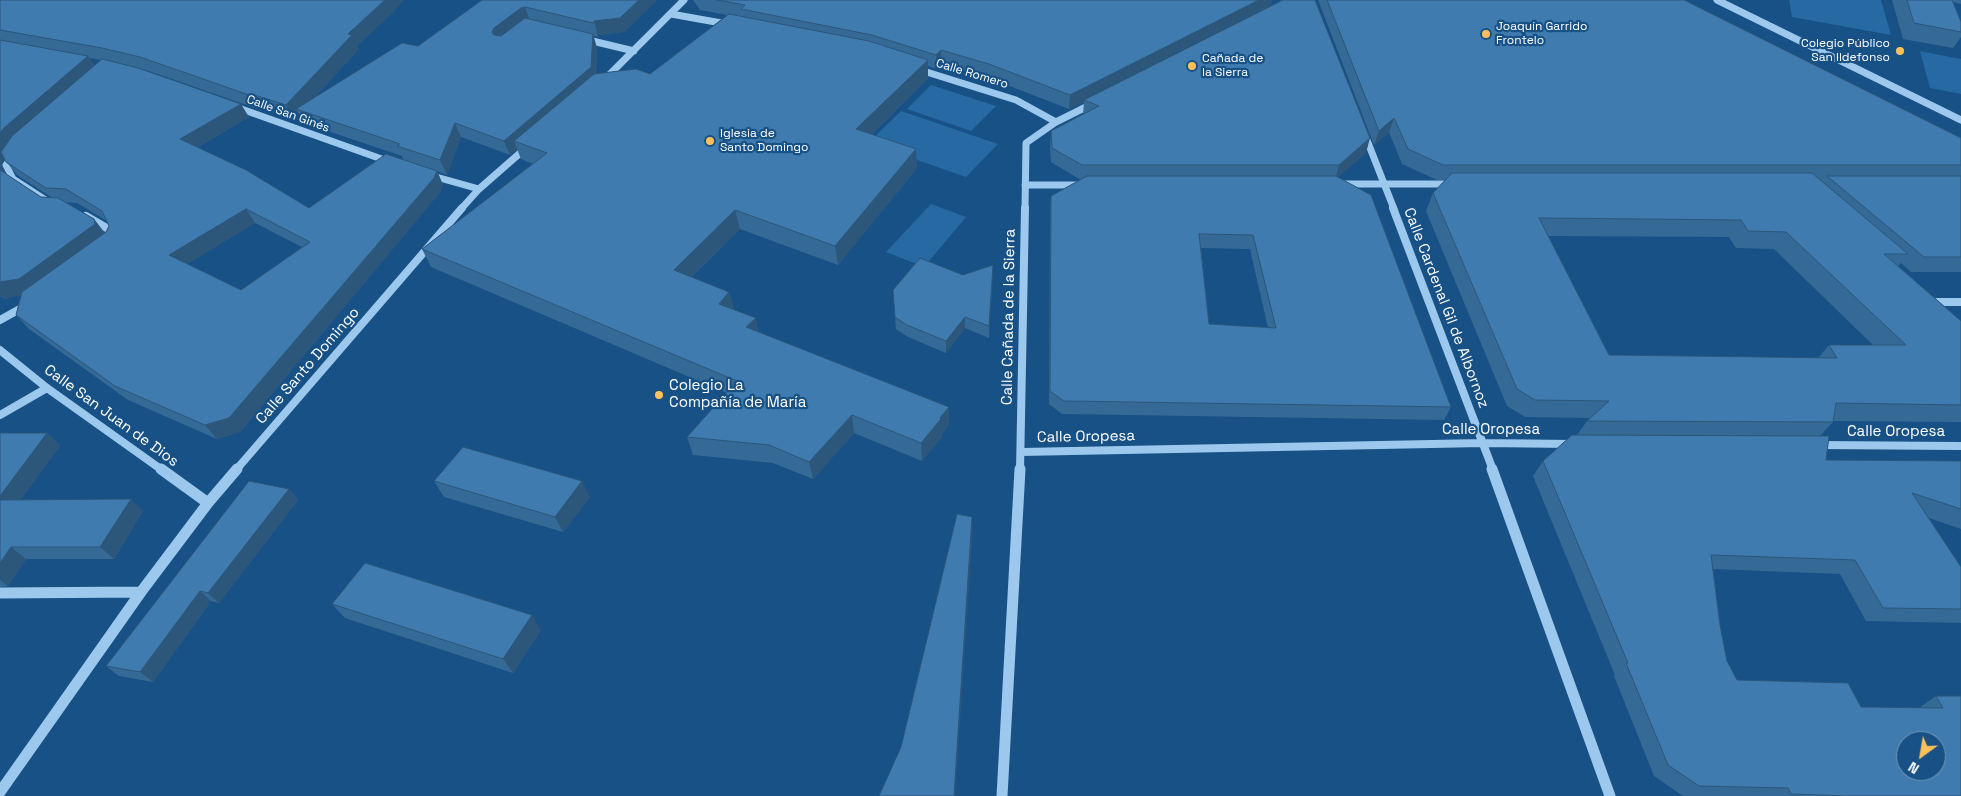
<!DOCTYPE html>
<meta charset="utf-8">
<style>
body{margin:0}
#map{position:relative;width:1961px;height:796px;overflow:hidden;background:#175185;font-family:"Space Grotesk",sans-serif}
canvas{display:block}
.north{position:absolute;left:1896px;top:731px;width:50px;height:50px;box-sizing:border-box;background:#175185;border:1px solid #7497b6;border-radius:50%;rotate:212deg;font-size:14px;font-weight:700;line-height:20px;text-align:center;color:#fff}
.north::after{content:'';display:block;margin:auto;width:18px;height:22px;background:#ffc058;clip-path:polygon(50% 0,100% 100%,50% 72%,0 100%)}
</style>
<div id="map">
<canvas width="1961" height="796"></canvas>
<div class="north">N</div>
</div>
<script>
const c = document.querySelector('canvas').getContext('2d');
c.lineJoin = 'round';
function fill(path, color) { c.fillStyle = color; c.fill(path, 'evenodd'); }
const toPath = rows => new Path2D(rows.map(r => 'M' + r).join(''));
function strokePath(path, color, width, dash) { c.strokeStyle = color; c.lineWidth = width; c.lineCap = dash ? 'butt' : 'round'; c.setLineDash(dash || []); c.stroke(path); }
function label(font, color, halo, rows, align = 'center') {
  c.font = font + ' "Space Grotesk",sans-serif'; c.lineWidth = 4.5; c.setLineDash([]); c.textBaseline = 'middle'; c.strokeStyle = halo; c.fillStyle = color; for (const [text, x, y, turn = 0] of rows) {
    c.save(); c.translate(x, y); c.rotate((+turn || 0) * Math.PI / 180); c.textAlign = isNaN(turn) ? turn : align; if (halo) c.strokeText(text, 0, 0); c.fillText(text, 0, 0); c.restore();
  }
}
const green = toPath([
 [1789,0,1881,0,1891,35,1792,17],
 [1920,51,1961,59,1961,94,1930,88],
 [931,85,996,106,971,131,907,109],
 [901,111,998,144,966,177,868,143],
 [931,204,966,217,924,267,886,252]
]);
const minorFar2 = toPath([
 [1717,0,1961,120],
 [671,14,727,24],
 [584,39,634,51],
 [917,69,1016,100,1056,122],
 [605,79,684,0],
 [233,106,390,162],
 [1365,135,1394,209],
 [14,154,6,165,13,179,50,203],
 [429,175,479,189],
 [1340,184,1452,184],
 [1025,185,1082,185],
 [461,209,479,189,527,147],
 [1025,209,1026,143,1056,122,1092,104]
]);
const minorFar1 = toPath([
 [1393,208,1493,470],
 [86,216,110,230,114,239],
 [1937,302,1961,302],
 [0,320,27,305],
 [0,350,47,388,162,470],
 [0,415,47,388],
 [1816,445,1961,446],
 [1021,452,1483,443,1573,444],
 [236,470,462,208],
 [1020,470,1025,208]
]);
const minor = toPath([
 [161,469,208,503],
 [1492,469,1610,796],
 [0,593,141,592],
 [0,792,141,592,208,503,237,469],
 [1002,796,1020,469]
]);
const wall = toPath([
 [0,0,404,0,389,16,357,46,359,49,315,97,418,46,482,0,657,0,624,32,598,35,598,37,593,36,597,48,596,73,650,74,727,15,700,10,693,0,1272,0,1270,6,1281,1,1280,0,1315,0,1366,153,1338,177,1451,407,1444,420,1062,414,1049,404,1050,210,1051,196,1081,180,1051,162,1050,146,1051,131,1083,114,1084,102,1069,109,989,78,941,64,937,69,928,66,928,78,872,134,917,168,838,265,740,229,691,277,729,292,734,310,759,332,949,425,942,434,942,437,922,461,854,433,813,479,773,463,693,455,687,437,727,393,431,267,422,249,533,164,521,159,517,149,510,155,461,137,447,175,437,171,443,185,440,192,240,432,217,439,128,400,29,329,16,315,21,295,4,299,0,296],
 [89,58,101,60,95,66],
 [141,69,149,71,261,110,263,109,294,120,299,114,304,123,402,156,403,160,309,208,198,147,249,117],
 [4,159,17,175,51,197,41,197,6,174,1,164],
 [65,202,77,203,107,221,109,226,106,232,105,233,94,219],
 [255,223,302,247,241,290,187,264],
 [1201,248,1250,249,1268,328,1209,324],
 [1318,0,1684,0,1961,138,1961,272,1911,272,1901,263,1898,266,1961,321,1961,422,1833,421,1833,422,1820,436,1826,460,1961,461,1961,529,1929,518,1961,567,1961,623,1866,621,1840,574,1713,569,1720,625,1727,661,1737,680,1861,707,1919,708,1936,696,1961,696,1961,796,1683,796,1654,776,1614,676,1615,675,1533,476,1543,461,1577,435,1587,421,1590,418,1525,417,1507,406,1426,211,1433,193,1445,180,1437,180,1402,164,1389,132,1374,145],
 [1548,236,1729,237,1736,248,1774,249,1873,345,1829,345,1818,358,1609,355],
 [1892,0,1961,0,1961,4,1953,2,1961,22,1961,37,1953,48,1903,39],
 [993,265,989,338,965,328,946,353,908,337,896,329,893,290,963,275],
 [0,433,47,433,60,446,20,500,143,511,114,559,26,559,8,586,0,587],
 [434,481,590,497,563,532,444,497],
 [289,489,298,500,219,603,211,601,153,682,119,676,106,666],
 [332,604,541,630,513,673,345,618]
]);
const shadedWall = toPath([
 [385,0,404,0,389,16,357,46,359,49,302,111,296,109,299,114,294,120,286,105,348,34],
 [639,0,657,0,624,32,598,35,598,37,594,21],
 [1259,0,1272,0,1270,7,1084,100,1084,102,1069,109,1070,95],
 [525,7,530,21,498,46,492,32,494,28,521,8],
 [593,34,597,48,595,81,514,141,517,149,510,155,504,141],
 [941,50,941,64,937,69,936,55],
 [88,56,98,70,16,142,1,164,10,183,0,172,0,133,4,128],
 [928,60,928,78,858,148,856,129],
 [254,95,263,109,261,110,252,96],
 [241,104,249,117,189,152,180,139],
 [1394,118,1389,132,1374,145,1379,131],
 [455,123,461,137,447,175,440,160],
 [1370,138,1366,153,1335,180,1339,165],
 [916,149,917,168,838,265,835,246],
 [437,171,443,185,440,192,240,432,217,439,205,425],
 [246,209,255,223,179,269,169,255],
 [735,210,740,229,679,288,674,270],
 [94,219,105,234,32,293,4,299,0,295,0,282],
 [993,265,993,277,989,338,989,326],
 [729,292,734,311,719,304],
 [965,317,965,328,946,353,946,341],
 [756,318,760,336,746,327],
 [949,407,949,425,942,434,942,437,922,461,921,443],
 [852,415,854,433,813,479,809,462],
 [47,433,60,446,11,512,0,503,0,496],
 [582,481,590,497,563,532,555,517],
 [289,489,298,500,219,603,208,593],
 [131,499,143,511,114,559,100,547],
 [972,517,973,530,955,796,954,796],
 [11,547,26,559,8,586,0,580,0,563],
 [200,591,211,601,153,682,140,672],
 [532,615,541,630,513,673,503,659]
]);
const building = toPath([
 [0,0,385,0,348,34,352,35,286,105,254,95,252,96,140,57,102,48,0,30,0,0],
 [482,0,639,0,620,18,594,21,593,23,525,7,521,8,494,28,492,32,494,35,501,36,525,18,593,34,591,67,504,141,455,123,440,160,397,146,400,144,296,109,402,43,418,46,482,0],
 [717,0,1259,0,1070,95,989,64,941,50,936,55,872,35,741,9,745,5,717,0],
 [1283,0,1315,0,1370,138,1339,165,1082,165,1052,148,1051,131,1099,106,1084,100,1283,0],
 [1327,0,1684,0,1961,138,1961,165,1443,165,1408,149,1394,118,1379,131,1327,0],
 [1907,0,1952,0,1961,22,1961,32,1914,23,1907,0],
 [729,14,869,41,928,60,856,129,916,149,835,246,735,210,674,270,729,292,719,304,756,318,746,327,949,407,940,418,941,419,921,443,852,415,809,462,769,445,687,437,737,381,422,249,547,153,514,141,594,74,636,69,650,74,729,14],
 [0,40,88,56,4,128,0,133,0,40],
 [102,59,138,68,241,104,180,139,246,170,309,208,386,154,437,171,434,178,229,418,205,425,115,386,16,315,22,292,106,232,109,226,102,211,66,189,46,188,6,162,1,152,12,136,102,59],
 [246,209,310,242,241,290,169,255,246,209],
 [0,170,41,197,58,198,94,219,95,224,19,279,0,282,0,170],
 [1452,173,1812,173,1908,254,1884,254,1961,321,1961,405,1836,403,1833,422,1587,421,1609,401,1535,400,1517,389,1433,193,1452,173],
 [1539,218,1741,220,1748,231,1786,232,1906,345,1829,345,1837,358,1609,355,1539,218],
 [1087,176,1336,176,1371,195,1451,407,1064,401,1050,391,1051,196,1087,176],
 [1199,234,1253,235,1276,328,1209,324,1199,234],
 [1827,176,1961,176,1961,257,1924,257,1827,176],
 [920,258,963,275,993,265,989,326,965,317,946,341,907,325,895,317,893,290,920,258],
 [0,433,47,433,0,496,0,433],
 [1572,435,1829,436,1826,460,1961,461,1961,509,1912,493,1961,567,1961,609,1883,608,1855,560,1711,555,1720,625,1727,661,1737,680,1848,683,1861,707,1943,708,1936,696,1961,696,1961,796,1845,796,1791,794,1788,788,1699,786,1668,765,1626,663,1628,663,1543,461,1572,435],
 [1906,741,1936,741,1936,771,1906,771,1906,741],
 [463,447,582,481,555,517,434,481,463,447],
 [249,481,289,489,208,593,200,591,140,672,106,666,249,481],
 [131,499,100,547,11,547,0,563,0,500,131,499],
 [957,514,972,517,954,796,879,796,901,747,957,514],
 [365,563,532,615,503,659,332,604,365,563]
]);
const markers = [
 [1486,34,5,"#ffc058"],
 [1900,51,5,"#ffc058"],
 [1192,66,5,"#ffc058"],
 [710,141,5,"#ffc058"],
 [659,395,5,"#ffc058"]
];
const farPoinames = [
 ["Joaquín Garrido",1496,27],
 ["Frontelo",1496,41],
 ["Colegio Público",1890,44,"right"],
 ["San Ildefonso",1890,58,"right"],
 ["Cañada de",1202,59],
 ["la Sierra",1202,73],
 ["Iglesia de",720,134],
 ["Santo Domingo",720,148]
];
const farStreetnames = [
 ["Calle Romero",972,74,17],
 ["Calle San Ginés",288,114,20]
];
const streetNames = [
 ["Calle Cardenal Gil de Albornoz",1446,308,69],
 ["Calle Cañada de la Sierra",1009,317,-89],
 ["Calle Santo Domingo",308,366,-49],
 ["Calle San Juan de Dios",111,416,36],
 ["Calle Oropesa",1491,430],
 ["Calle Oropesa",1896,432],
 ["Calle Oropesa",1086,437,-1]
];
const poiNames = [
 ["Colegio La",669,386],
 ["Compañía de María",669,403]
];
fill(green, '#2669a3');
strokePath(minorFar2, '#9cc8ed', 7);
strokePath(minorFar1, '#9cc8ed', 8);
strokePath(minor, '#9cc8ed', 11);
fill(wall, '#366a96');
fill(shadedWall, '#2c567a');
fill(building, '#3f7baf');
strokePath(building, '#2c567a', 1);
for (const [x, y, r, color] of markers) { const dot = new Path2D(); dot.arc(x, y, r, 0, 2 * Math.PI); c.fillStyle = color; c.fill(dot); strokePath(dot, '#175185', 2); }
label('12px', '#fff', '#175185', farPoinames, 'left');
label('12px', '#fff', '#175185', farStreetnames);
label('15px', '#fff', '#175185', streetNames);
label('15px', '#fff', '#175185', poiNames, 'left');
</script>
